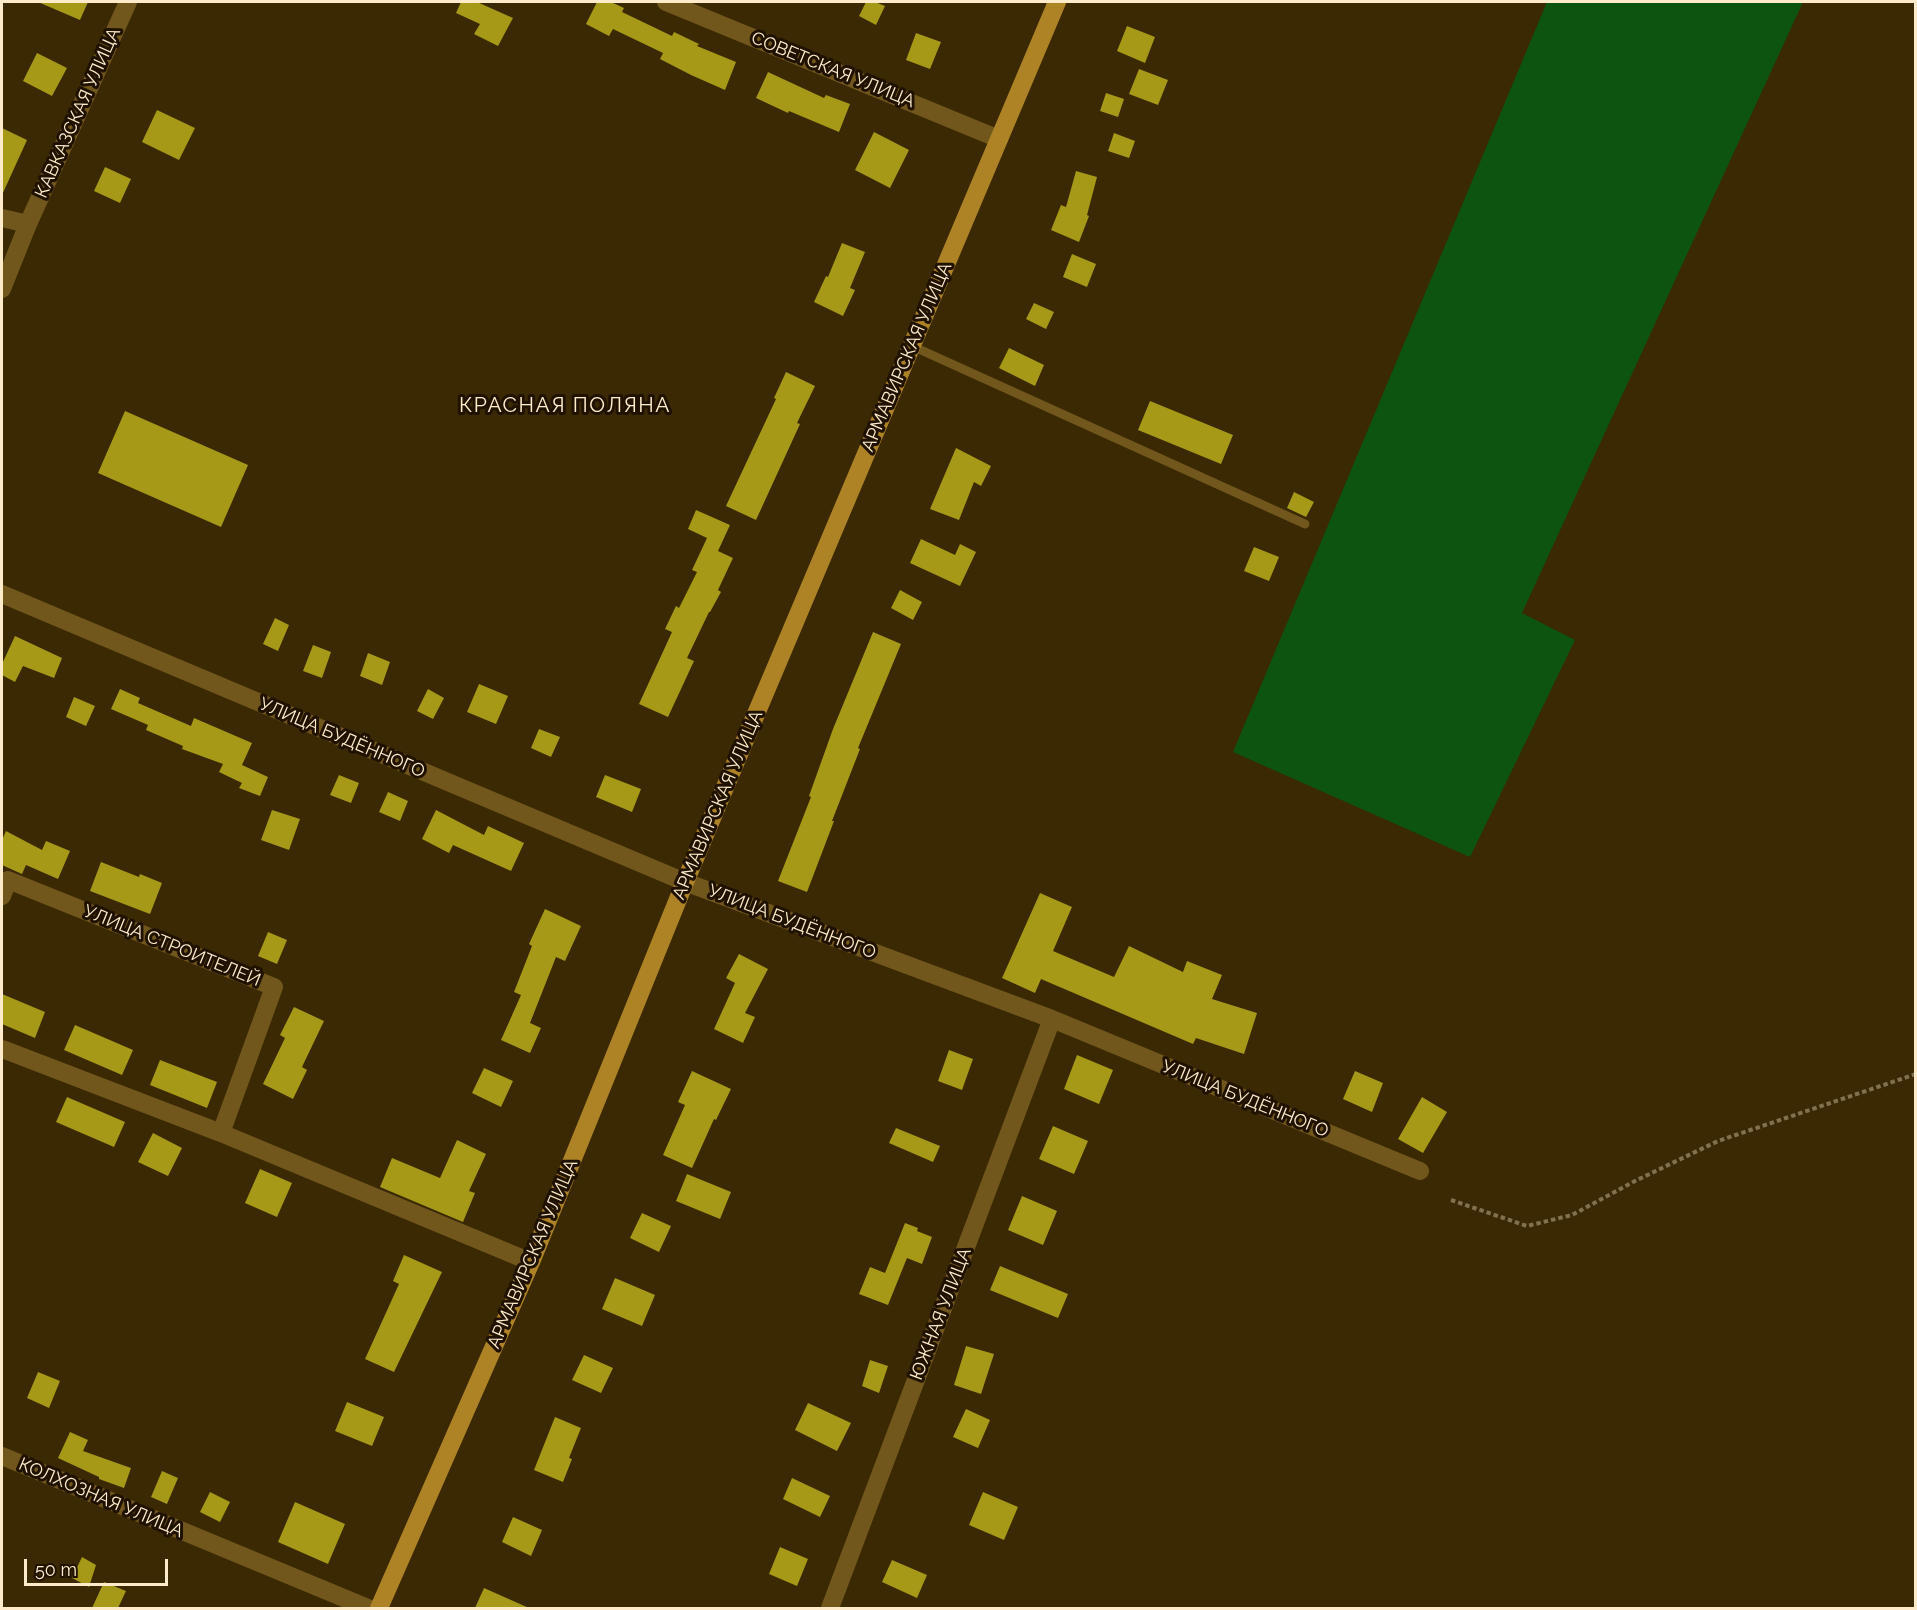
<!DOCTYPE html>
<meta charset="utf-8">
<style>
body{margin:0}
#map{position:relative;width:1917px;height:1610px;overflow:hidden;background:#3a2903;font-family:Raleway,sans-serif}
canvas{display:block}
.frame{position:absolute;inset:0;border:3px solid #fdebca;pointer-events:none}
.scale{position:absolute;left:24px;top:1559px;width:144px;height:27px;box-sizing:border-box;border:3px solid #fdebca;border-top:0;padding-left:8px;font-size:18px;line-height:21px;white-space:nowrap;color:#fdebca;-webkit-text-stroke:4px #1f1200;paint-order:stroke}
</style>
<div id="map">
<canvas width="1917" height="1610"></canvas>
<div class="frame"></div>
<div class="scale">50 m</div>
</div>
<script>
const c = document.querySelector('canvas').getContext('2d');
c.lineJoin = 'round';
function fill(path, color) { c.fillStyle = color; c.fill(path, 'evenodd'); }
const toPath = rows => new Path2D(rows.map(r => 'M' + r).join(''));
function strokePath(path, color, width, dash) { c.strokeStyle = color; c.lineWidth = width; c.lineCap = dash ? 'butt' : 'round'; c.setLineDash(dash || []); c.stroke(path); }
function label(font, color, halo, rows, align = 'center') {
  c.font = font + ' Raleway,sans-serif'; c.lineWidth = 6; c.setLineDash([]); c.textBaseline = 'middle'; c.strokeStyle = halo; c.fillStyle = color; for (const [text, x, y, turn = 0] of rows) {
    c.save(); c.translate(x, y); c.rotate((+turn || 0) * Math.PI / 180); c.textAlign = isNaN(turn) ? turn : align; if (halo) c.strokeText(text, 0, 0); c.fillText(text, 0, 0); c.restore();
  }
}
const green = toPath([
 [1547,2,1803,2,1522,613,1575,640,1470,857,1233,752]
]);
const building = toPath([
 [38,2,88,2,80,20],
 [461,2,477,2,513,18,498,46,474,34,480,24,456,13],
 [597,2,611,2,624,8,622,12,672,36,674,32,699,44,697,46,736,62,725,90,691,75,660,59,663,53,613,29,609,36,586,24],
 [866,2,875,2,885,6,876,25,859,16],
 [1127,26,1155,37,1145,63,1117,51],
 [916,33,941,42,930,69,906,60],
 [37,53,67,68,52,96,23,81],
 [1139,69,1168,80,1158,105,1129,94],
 [768,72,824,98,826,95,850,104,839,132,789,111,788,113,756,98],
 [1106,93,1124,99,1118,117,1100,111],
 [157,110,195,128,179,160,142,142],
 [2,128,27,140,2,195],
 [874,132,909,150,890,188,855,170],
 [1114,133,1135,141,1129,158,1108,151],
 [105,167,131,179,120,203,94,191],
 [1076,171,1097,177,1087,215,1089,216,1079,242,1051,230,1061,205,1066,207],
 [842,243,865,252,850,288,855,290,843,316,814,302,826,276,828,277],
 [1072,254,1096,264,1087,287,1063,277],
 [1034,303,1054,312,1046,329,1026,319],
 [1009,348,1044,365,1035,386,999,368],
 [786,372,815,386,797,423,800,424,756,520,726,506,776,399,774,398],
 [1150,401,1233,435,1221,464,1138,430],
 [125,411,248,465,221,527,98,473],
 [956,448,991,466,981,486,974,482,959,520,930,509],
 [1294,492,1314,502,1306,517,1287,508],
 [696,510,730,525,718,551,733,558,718,590,721,592,710,612,709,612,687,658,694,661,668,717,639,704,672,632,665,629,676,606,679,608,697,572,692,570,707,538,688,529],
 [921,539,955,555,960,544,976,552,960,586,910,563],
 [1254,547,1279,557,1269,581,1244,571],
 [900,590,922,602,913,620,891,608],
 [275,618,289,625,278,651,263,644],
 [873,632,901,644,858,748,860,749,832,821,834,821,807,892,778,881,811,797,809,796,833,729],
 [15,636,62,658,54,678,23,666,15,682,2,675,2,664],
 [313,645,331,652,322,678,303,671],
 [368,653,390,662,382,685,360,676],
 [479,684,508,696,496,724,467,712],
 [120,689,140,698,138,703,191,726,194,718,252,743,242,765,268,777,260,796,239,788,242,783,219,772,223,764,182,749,183,746,146,730,148,725,111,709],
 [428,689,444,698,433,719,417,711],
 [74,697,95,706,86,726,66,717],
 [539,729,560,737,551,757,531,748],
 [339,775,359,783,351,803,330,795],
 [605,775,641,789,632,812,596,797],
 [388,792,408,801,400,821,379,812],
 [272,810,300,819,289,850,261,840],
 [436,810,484,835,488,826,524,843,511,871,453,845,449,853,422,839],
 [6,831,42,850,46,841,70,851,58,879,26,865,22,874,2,865,2,840],
 [101,862,139,877,140,874,162,883,150,914,90,891],
 [1040,893,1072,907,1053,951,1114,977,1129,946,1183,972,1187,961,1222,975,1212,999,1257,1013,1244,1054,1196,1038,1193,1044,1041,979,1035,993,1002,978],
 [545,909,581,926,565,961,556,957,530,1023,541,1028,530,1053,501,1040,521,995,514,992,532,946,529,944],
 [268,932,287,940,277,964,258,956],
 [739,954,768,969,745,1013,755,1017,743,1043,714,1029,735,983,726,978],
 [2,994,45,1012,35,1038,2,1024],
 [294,1007,324,1021,302,1067,307,1070,293,1099,263,1084,285,1038,280,1035],
 [75,1025,133,1050,122,1075,64,1050],
 [949,1050,973,1059,962,1090,938,1081],
 [1077,1055,1113,1070,1099,1104,1064,1089],
 [160,1060,217,1082,207,1108,150,1085],
 [484,1068,513,1081,501,1107,472,1093],
 [692,1071,731,1089,716,1120,714,1119,692,1168,663,1155,685,1105,678,1102],
 [1355,1071,1383,1083,1372,1112,1343,1099],
 [67,1097,125,1122,114,1147,56,1122],
 [1422,1097,1447,1112,1423,1153,1398,1139],
 [1053,1126,1088,1141,1074,1174,1039,1159],
 [896,1128,940,1146,933,1162,889,1143],
 [153,1133,182,1148,168,1176,138,1162],
 [457,1140,486,1154,469,1191,475,1193,463,1222,380,1187,392,1158,440,1178],
 [260,1169,292,1183,277,1217,245,1203],
 [687,1174,731,1192,720,1219,676,1201],
 [1022,1196,1057,1211,1043,1245,1008,1230],
 [642,1213,671,1226,659,1252,630,1238],
 [905,1223,918,1228,917,1231,932,1237,922,1264,907,1258,888,1305,859,1294,870,1267,885,1273],
 [404,1255,442,1272,394,1372,365,1359,399,1284,393,1281],
 [1000,1266,1068,1294,1058,1318,990,1290],
 [615,1278,655,1295,642,1326,602,1309],
 [966,1346,994,1354,981,1394,954,1385],
 [584,1355,613,1368,601,1393,572,1380],
 [870,1360,888,1366,879,1393,862,1386],
 [38,1372,60,1381,49,1408,27,1398],
 [347,1402,384,1417,372,1446,335,1431],
 [808,1403,851,1423,837,1451,795,1430],
 [966,1409,990,1420,978,1448,953,1437],
 [555,1417,581,1428,569,1458,572,1459,563,1482,534,1470],
 [70,1432,88,1440,83,1451,131,1468,124,1488,99,1479,99,1477,58,1458],
 [162,1471,178,1478,167,1504,151,1497],
 [792,1478,830,1496,820,1517,783,1499],
 [210,1492,230,1502,220,1522,200,1512],
 [983,1492,1018,1507,1004,1540,969,1525],
 [295,1502,345,1524,328,1564,278,1542],
 [513,1517,542,1530,531,1556,502,1542],
 [780,1547,808,1559,797,1586,769,1574],
 [82,1557,96,1565,89,1587,72,1578],
 [892,1560,927,1575,917,1598,882,1582],
 [104,1582,126,1591,118,1608,92,1608],
 [484,1588,529,1608,475,1608]
]);
const path = toPath([
 [1451,1200,1527,1226,1572,1215,1635,1181,1718,1141,1916,1074]
]);
const service = toPath([
 [912,346,1305,524]
]);
const minor = toPath([
 [666,2,999,139],
 [2,218,28,224],
 [2,289,28,224,128,2],
 [2,594,685,882,1052,1019,1420,1171],
 [2,896,8,880,274,987,221,1133],
 [2,1049,221,1133,531,1262],
 [2,1456,368,1608],
 [830,1608,1052,1019]
]);
const primary = toPath([
 [379,1608,531,1262,685,882,1057,2]
]);
const streetNames = [
 ["СОВЕТСКАЯ УЛИЦА",833,70,22],
 ["КАВКАЗСКАЯ УЛИЦА",78,113,-66],
 ["АРМАВИРСКАЯ УЛИЦА",907,357,-67],
 ["УЛИЦА БУДЁННОГО",342,738,23],
 ["АРМАВИРСКАЯ УЛИЦА",718,805,-67],
 ["УЛИЦА БУДЁННОГО",792,922,21],
 ["УЛИЦА СТРОИТЕЛЕЙ",172,946,22],
 ["УЛИЦА БУДЁННОГО",1245,1099,22],
 ["АРМАВИРСКАЯ УЛИЦА",533,1254,-67],
 ["ЮЖНАЯ УЛИЦА",941,1314,-69],
 ["КОЛХОЗНАЯ УЛИЦА",101,1498,23]
];
const quarterNames = [
 ["КРАСНАЯ ПОЛЯНА",565,406]
];
fill(green, '#0d540e');
fill(building, '#a69918');
strokePath(path, '#82714d', 4, [4.5, 3]);
strokePath(service, '#72571d', 9);
strokePath(minor, '#72571d', 18);
strokePath(primary, '#ad8326', 18);
label('18px', '#fdebca', '#1f1200', streetNames);
c.letterSpacing = '1.5px';
label('21px', '#fdebca', '#1f1200', quarterNames);
c.letterSpacing = '0px';
</script>
